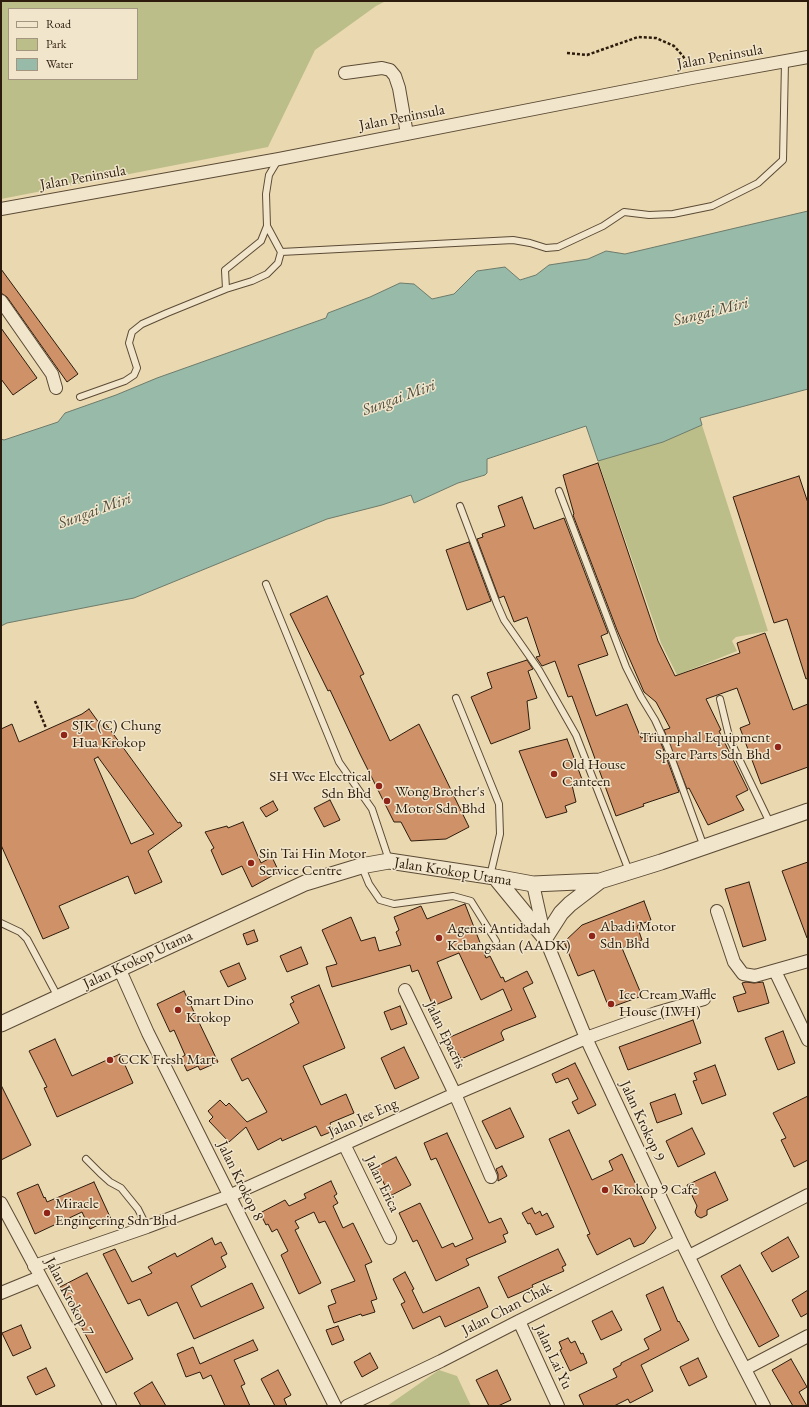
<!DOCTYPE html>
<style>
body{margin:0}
#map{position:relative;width:809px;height:1407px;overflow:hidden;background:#ead8b0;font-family:"EB Garamond",serif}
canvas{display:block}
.frame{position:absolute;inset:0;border:2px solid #2d1c0d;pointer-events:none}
.legend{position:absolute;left:8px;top:8px;width:130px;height:72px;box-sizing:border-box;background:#f1e6cc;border:1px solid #a39580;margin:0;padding:5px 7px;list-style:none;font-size:12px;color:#2d1c0d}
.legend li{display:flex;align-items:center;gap:8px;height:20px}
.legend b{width:20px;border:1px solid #a39580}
</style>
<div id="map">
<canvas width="809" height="1407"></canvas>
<div class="frame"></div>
<ul class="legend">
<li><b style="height:5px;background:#f1e6cc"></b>Road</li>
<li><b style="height:11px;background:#bbbe88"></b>Park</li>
<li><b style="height:11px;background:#98baa9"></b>Water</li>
</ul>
</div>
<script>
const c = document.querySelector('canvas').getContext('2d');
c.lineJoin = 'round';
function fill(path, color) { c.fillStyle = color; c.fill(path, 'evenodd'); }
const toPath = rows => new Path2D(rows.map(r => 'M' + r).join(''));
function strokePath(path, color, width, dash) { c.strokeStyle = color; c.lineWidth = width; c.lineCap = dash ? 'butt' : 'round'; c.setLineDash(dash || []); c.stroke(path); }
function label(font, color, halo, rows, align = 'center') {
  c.font = font + ' "EB Garamond",serif'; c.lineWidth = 3; c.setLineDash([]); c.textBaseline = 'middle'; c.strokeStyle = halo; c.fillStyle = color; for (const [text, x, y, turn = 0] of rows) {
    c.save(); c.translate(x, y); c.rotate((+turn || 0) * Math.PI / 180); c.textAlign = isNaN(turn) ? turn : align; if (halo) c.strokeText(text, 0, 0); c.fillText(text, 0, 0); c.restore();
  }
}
const green = toPath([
 [1,1,386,1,376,6,315,50,268,147,1,199],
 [9,9,137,9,137,79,9,79],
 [702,425,768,631,736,637,732,641,737,651,677,675,661,643,598,461,663,442],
 [439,1370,457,1376,471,1406,387,1406]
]);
const water = toPath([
 [808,211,808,389,700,418,702,425,663,442,598,461,586,426,487,459,487,473,485,475,458,483,414,503,411,495,382,505,327,519,134,598,7,623,1,626,1,439,4,440,58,422,65,413,116,395,157,378,326,318,328,313,370,297,400,283,414,284,432,299,454,294,477,271,505,267,520,280,536,275,549,265,588,259,606,251,625,254,808,211]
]);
const building = toPath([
 [1,269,78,374,67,382,7,297,1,293,1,269],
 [1,328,37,378,13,395,1,379,1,328],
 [598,463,658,641,675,676,740,653,737,643,765,633,793,710,808,704,808,767,761,784,740,728,750,724,737,688,706,699,721,730,719,731,748,790,736,796,744,810,708,825,689,788,687,789,664,730,670,728,656,702,644,692,617,630,573,515,574,514,563,475,598,463],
 [799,476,808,503,808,678,806,679,787,619,774,623,733,497,799,476],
 [522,497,534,529,564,518,608,633,601,636,608,655,578,665,596,716,627,704,641,738,656,733,663,748,679,792,643,804,644,806,616,816,572,696,568,697,555,661,542,666,536,657,540,656,527,617,514,622,504,596,499,598,477,539,483,537,482,534,505,526,498,506,522,497],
 [469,542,491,601,467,610,446,550,469,542],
 [327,596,364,674,360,676,390,741,419,724,469,827,446,839,411,841,401,822,394,822,360,754,330,690,328,691,290,614,327,596],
 [527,660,533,669,528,671,537,698,527,701,530,729,491,744,471,697,492,688,487,673,527,660],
 [89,709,102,727,106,724,178,823,180,822,182,826,148,851,162,882,135,894,128,876,59,906,69,928,43,939,1,845,1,729,12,724,19,742,82,714,89,709],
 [98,757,154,834,131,844,94,759,98,757],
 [567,739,583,782,572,785,576,802,565,806,567,812,546,818,519,751,567,739],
 [330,800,340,820,324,827,314,808,330,800],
 [273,801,278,810,266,817,260,808,273,801],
 [243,822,261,863,272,857,279,872,252,887,242,866,222,875,211,850,214,848,205,832,227,826,228,828,243,822],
 [808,862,808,938,807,938,782,871,808,862],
 [749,882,766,940,743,947,725,889,749,882],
 [644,901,651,920,637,926,642,940,622,948,642,996,609,1008,594,970,578,976,564,942,582,925,644,901],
 [465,904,486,958,490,956,501,978,503,977,505,982,527,971,533,983,523,988,536,1017,503,1030,501,1033,504,1040,461,1059,457,1052,455,1053,448,1038,512,1010,503,989,481,1000,459,953,437,962,452,998,433,1006,418,970,412,972,410,965,332,987,326,967,337,964,322,930,351,917,361,941,375,937,379,951,401,945,396,932,399,930,394,917,421,906,427,919,465,904],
 [254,930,258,941,247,945,243,934,254,930],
 [301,947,308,964,287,972,280,956,301,947],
 [239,963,246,979,228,987,220,971,239,963],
 [746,982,754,983,763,982,769,1003,738,1012,733,997,746,993,742,983,746,982],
 [319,985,345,1048,303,1066,321,1105,346,1094,354,1113,330,1123,333,1131,321,1136,316,1126,282,1141,281,1138,258,1150,246,1127,229,1142,209,1121,213,1117,208,1111,220,1100,226,1106,229,1103,247,1122,267,1112,248,1078,242,1081,231,1059,299,1023,290,1004,294,1002,291,997,319,985],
 [184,991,218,1062,200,1070,198,1066,187,1071,181,1058,185,1055,174,1030,170,1032,157,1004,184,991],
 [400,1006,407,1024,391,1030,384,1012,400,1006],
 [693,1020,701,1043,628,1070,619,1047,693,1020],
 [783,1031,795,1063,778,1070,765,1038,783,1031],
 [55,1039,72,1076,120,1054,133,1083,57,1117,44,1088,47,1087,29,1051,55,1039],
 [404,1047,419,1078,395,1089,381,1058,404,1047],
 [575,1063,596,1105,578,1114,572,1102,578,1099,568,1078,556,1083,552,1074,575,1063],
 [715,1065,726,1095,702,1104,693,1081,697,1080,694,1073,715,1065],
 [1,1085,31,1145,1,1160,1,1085],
 [675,1094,682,1114,657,1123,650,1103,675,1094],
 [808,1096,808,1160,794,1167,781,1140,786,1138,773,1113,808,1096],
 [510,1108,524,1137,496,1149,482,1121,510,1108],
 [692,1128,705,1154,678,1167,666,1141,692,1128],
 [569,1130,592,1180,613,1170,609,1161,622,1154,656,1228,644,1243,634,1247,630,1238,597,1255,587,1235,590,1234,549,1139,569,1130],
 [447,1133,489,1223,501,1218,508,1233,503,1235,506,1242,466,1259,469,1265,436,1281,417,1240,413,1242,399,1213,420,1203,442,1248,453,1243,455,1247,473,1239,436,1158,431,1160,424,1143,447,1133],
 [396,1157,411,1185,390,1196,376,1167,396,1157],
 [502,1166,507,1176,498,1181,498,1174,496,1169,502,1166],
 [715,1172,728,1200,707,1210,707,1215,701,1218,697,1216,695,1212,697,1206,687,1185,715,1172],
 [331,1181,337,1194,334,1196,338,1203,333,1206,343,1228,353,1223,372,1262,365,1265,377,1299,371,1301,375,1312,362,1316,361,1314,334,1323,328,1306,336,1303,331,1290,355,1281,325,1221,319,1223,314,1212,295,1221,299,1228,295,1230,321,1283,299,1294,281,1255,288,1251,277,1229,272,1232,268,1224,266,1225,260,1213,285,1200,289,1206,306,1198,304,1194,331,1181],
 [94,1182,111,1219,90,1229,82,1212,35,1234,17,1193,38,1184,44,1198,45,1197,47,1202,94,1182],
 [532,1208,535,1214,540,1211,542,1216,547,1213,554,1227,536,1235,530,1223,528,1224,522,1213,532,1208],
 [788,1237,799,1257,772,1272,761,1253,788,1237],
 [212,1238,215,1245,221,1242,227,1254,221,1257,226,1267,191,1286,201,1307,252,1283,264,1308,194,1339,177,1302,148,1316,140,1299,128,1304,103,1254,115,1249,132,1282,152,1273,148,1267,175,1253,177,1257,212,1238],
 [558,1249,566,1265,562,1267,564,1271,532,1285,533,1287,508,1298,498,1277,558,1249],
 [740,1265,779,1336,759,1347,721,1276,740,1265],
 [405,1272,414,1289,412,1290,423,1313,479,1287,488,1307,445,1327,440,1316,413,1329,401,1304,405,1302,393,1279,405,1272],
 [87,1273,133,1359,106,1373,60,1287,87,1273],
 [663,1287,678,1322,679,1321,689,1340,641,1365,653,1391,630,1403,628,1399,614,1406,584,1406,579,1395,617,1377,613,1369,621,1365,621,1363,649,1349,644,1339,661,1330,646,1295,663,1287],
 [808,1290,808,1313,801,1317,792,1300,808,1290],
 [612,1311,622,1330,601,1340,592,1321,612,1311],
 [21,1325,31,1348,13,1356,2,1333,21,1325],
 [338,1326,344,1340,332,1345,326,1330,338,1326],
 [568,1338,571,1343,575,1341,581,1354,583,1353,587,1363,570,1371,560,1350,562,1349,559,1342,568,1338],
 [253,1340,258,1350,234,1360,245,1384,241,1386,250,1406,225,1406,211,1375,203,1379,200,1372,186,1377,177,1354,193,1347,200,1364,253,1340],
 [370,1353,378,1368,362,1377,354,1362,370,1353],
 [698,1358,707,1377,689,1386,680,1367,698,1358],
 [791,1359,807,1387,799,1392,807,1406,793,1406,772,1370,791,1359],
 [46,1368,55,1386,36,1395,27,1377,46,1368],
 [278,1370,291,1395,284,1399,287,1406,275,1406,261,1379,278,1370],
 [497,1370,511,1400,498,1406,489,1406,476,1380,497,1370],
 [152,1382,166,1406,141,1406,134,1393,152,1382]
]);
const path = toPath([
 [567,53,587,55,638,37,656,38,674,46,683,56,689,67],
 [35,701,46,728]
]);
const service = toPath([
 [281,252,513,240,530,243,546,248,558,247,603,226,624,212,649,215,673,214,712,206,758,183,783,160,785,62],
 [226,289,252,281,267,274,278,263,281,252,267,226],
 [80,397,125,381,134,375,137,368,129,343,132,332,142,324,167,313,226,289,225,270,261,241,267,226,266,194,269,175,278,160],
 [559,491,626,667,641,697,655,720,667,746,704,847],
 [460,506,497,604,504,620,539,670,576,735,629,871],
 [266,584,339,762,372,809,389,860],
 [456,698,499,804,500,834,490,876],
 [720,699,730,740,770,823],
 [362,867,369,884,380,900,394,904,453,896,471,901,496,941],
 [1,923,20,932,27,939,58,997],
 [86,1159,100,1173,110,1182,121,1188,138,1209,147,1227]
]);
const minor = toPath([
 [345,73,382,68,390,70,395,76,399,88,407,134],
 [1,209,279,159,692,78,808,57],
 [1,301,52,374,56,388],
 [533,884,545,938,586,1038,681,1241,723,1327,764,1406],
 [717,911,734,962,743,974,755,976,808,961],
 [119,968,148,1033,335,1406],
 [775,971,808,1040],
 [405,990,455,1094,491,1177],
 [344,1144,390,1238],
 [1,1203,110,1406],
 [689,1256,808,1195],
 [34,1266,147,1227,229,1196,455,1094,586,1038,656,1013,704,999],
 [1,1293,40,1277],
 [519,1321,558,1406],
 [745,1369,808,1336],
 [347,1406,441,1361,519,1321,681,1241]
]);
const tertiary = toPath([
 [495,877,545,938,561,913,570,904,600,881],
 [1,1024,305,883,361,866,389,861,495,877,533,884,600,881,661,862,808,811]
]);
const markers = [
 [64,735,4,"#8f2418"],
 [778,747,4,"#8f2418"],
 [554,774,4,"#8f2418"],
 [379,786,4,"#8f2418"],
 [387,801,4,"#8f2418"],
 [251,863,4,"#8f2418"],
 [592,936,4,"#8f2418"],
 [439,938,4,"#8f2418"],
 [611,1004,4,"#8f2418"],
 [178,1010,4,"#8f2418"],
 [110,1060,4,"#8f2418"],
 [605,1190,4,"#8f2418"],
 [47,1213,4,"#8f2418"]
];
const streetNames = [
 ["Jalan Peninsula",720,57,-10],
 ["Jalan Peninsula",402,118,-11],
 ["Jalan Peninsula",83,178,-10],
 ["Jalan Krokop Utama",453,872,9],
 ["Jalan Krokop Utama",138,960,-25],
 ["Jalan Epacris",445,1035,64],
 ["Jalan Jee Eng",363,1118,-24],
 ["Jalan Krokop 9",642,1121,65],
 ["Jalan Krokop 8",240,1181,64],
 ["Jalan Erica",382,1184,64],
 ["Jalan Krokop 7",69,1297,62],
 ["Jalan Chan Chak",507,1309,-27],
 ["Jalan Lai Yu",553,1357,65]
];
const poiNames = [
 ["SJK (C) Chung",72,726],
 ["Hua Krokop",72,743],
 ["Triumphal Equipment",770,738,"right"],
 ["Spare Parts Sdn Bhd",770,755,"right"],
 ["Old House",562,765],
 ["Canteen",562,782],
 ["SH Wee Electrical",371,777,"right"],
 ["Sdn Bhd",371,794,"right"],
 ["Wong Brother's",395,792],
 ["Motor Sdn Bhd",395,809],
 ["Sin Tai Hin Motor",259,854],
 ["Service Centre",259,871],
 ["Abadi Motor",600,927],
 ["Sdn Bhd",600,944],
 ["Agensi Antidadah",447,929],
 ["Kebangsaan (AADK)",447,946],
 ["Ice Cream Waffle",619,995],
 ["House (IWH)",619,1012],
 ["Smart Dino",186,1001],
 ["Krokop",186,1018],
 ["CCK Fresh Mart",118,1060],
 ["Krokop 9 Cafe",613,1190],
 ["Miracle",55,1204],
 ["Engineering Sdn Bhd",55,1221]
];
const waterNames = [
 ["Sungai Miri",711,312,-14],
 ["Sungai Miri",399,398,-20],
 ["Sungai Miri",95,511,-20]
];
fill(green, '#bbbe88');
fill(water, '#98baa9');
strokePath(water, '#6d7b6b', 1);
fill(building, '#cf9168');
strokePath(building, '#2d1c0d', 1);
strokePath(service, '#5c4b36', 8);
strokePath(minor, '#5c4b36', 14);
strokePath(tertiary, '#5c4b36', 17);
strokePath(path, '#2d1c0d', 2.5, [3, 2]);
strokePath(service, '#f1e6cc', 6);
strokePath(minor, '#f1e6cc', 12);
strokePath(tertiary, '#f1e6cc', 15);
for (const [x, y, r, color] of markers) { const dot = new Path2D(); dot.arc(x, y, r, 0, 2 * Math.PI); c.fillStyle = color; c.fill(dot); strokePath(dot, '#f1e6cc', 1.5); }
label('15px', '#2d1c0d', '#f1e6cc', streetNames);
label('15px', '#2d1c0d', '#f1e6cc', poiNames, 'left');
label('italic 16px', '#4d4b3c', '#f1e6cc', waterNames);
</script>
